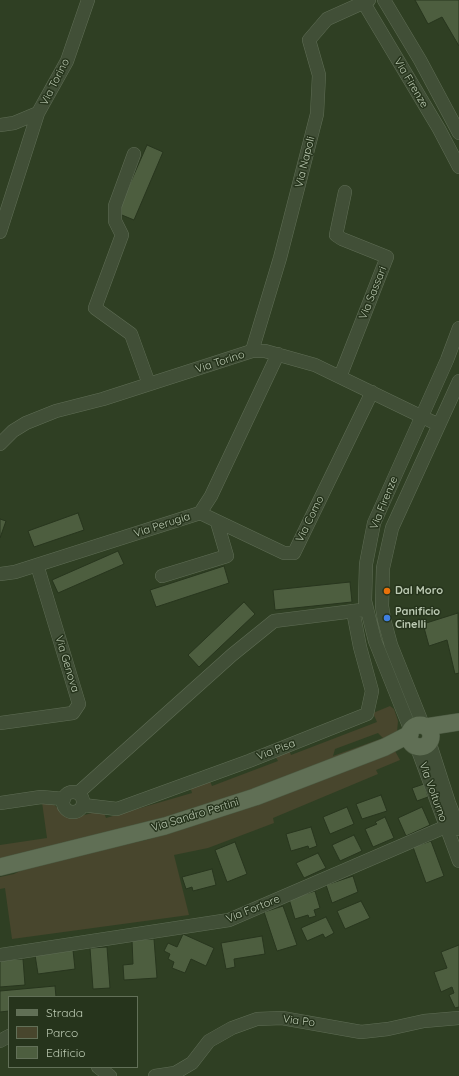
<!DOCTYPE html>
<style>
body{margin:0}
#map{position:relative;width:459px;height:1076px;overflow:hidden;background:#2f3f23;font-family:Quicksand,sans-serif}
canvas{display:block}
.legend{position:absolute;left:8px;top:996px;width:130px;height:72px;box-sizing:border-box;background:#26341c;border:1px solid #627058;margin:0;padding:5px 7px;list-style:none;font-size:12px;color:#bccab3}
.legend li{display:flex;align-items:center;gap:8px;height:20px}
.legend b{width:20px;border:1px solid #627058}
</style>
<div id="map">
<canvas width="459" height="1076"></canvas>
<ul class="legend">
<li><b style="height:5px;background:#606f55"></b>Strada</li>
<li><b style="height:11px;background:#48462d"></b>Parco</li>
<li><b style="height:11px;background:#4d5e3f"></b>Edificio</li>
</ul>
</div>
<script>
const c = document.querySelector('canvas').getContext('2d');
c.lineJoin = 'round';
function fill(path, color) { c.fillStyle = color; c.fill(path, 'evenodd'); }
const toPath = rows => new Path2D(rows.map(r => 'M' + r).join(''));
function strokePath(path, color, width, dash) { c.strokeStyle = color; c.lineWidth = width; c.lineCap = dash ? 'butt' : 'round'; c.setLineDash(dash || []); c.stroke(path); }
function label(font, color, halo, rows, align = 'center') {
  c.font = font + ' Quicksand,sans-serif'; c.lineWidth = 3; c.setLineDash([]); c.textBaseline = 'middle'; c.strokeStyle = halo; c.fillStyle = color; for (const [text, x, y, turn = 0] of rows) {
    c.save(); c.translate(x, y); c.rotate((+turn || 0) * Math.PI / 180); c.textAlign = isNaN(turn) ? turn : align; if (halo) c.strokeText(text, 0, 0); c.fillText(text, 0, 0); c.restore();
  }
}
const green = toPath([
 [390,706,394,709,398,721,397,732,399,735,232,799,0,862,0,845,47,838,42,802,54,805,69,817,77,817,103,810,106,818,192,793,190,786,209,779,212,786,278,761,274,754,288,747,291,755,377,722,373,713],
 [378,733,383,738,333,756,335,749],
 [395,751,400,760,376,770,378,774,273,818,274,823,208,848,174,855,189,915,12,939,5,888,0,889,0,877,14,874,32,865,146,840,186,828]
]);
const building = toPath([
 [415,0,459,0,459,46,442,17,428,24,415,0],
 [147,145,163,152,134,220,117,213,147,145],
 [78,513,84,530,34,547,28,531,78,513],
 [0,519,6,521,0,538,0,519],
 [118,551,124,564,58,593,52,580,118,551],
 [224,566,229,583,156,607,150,590,224,566],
 [350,582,352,602,275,610,273,590,350,582],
 [244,602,255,614,199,667,188,655,244,602],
 [458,613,459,673,455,674,447,640,429,646,423,624,458,613],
 [424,784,428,797,417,801,412,788,424,784],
 [381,795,387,811,362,819,356,804,381,795],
 [347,807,354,824,330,834,323,817,347,807],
 [422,807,430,825,406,836,398,818,422,807],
 [385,817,394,838,373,847,365,829,377,824,375,822,385,817],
 [311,827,317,846,309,849,308,846,291,851,286,834,311,827],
 [354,835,362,851,340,861,332,845,354,835],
 [431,841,444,876,426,883,413,847,431,841],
 [235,842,247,874,227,882,215,850,235,842],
 [318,853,326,868,304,878,296,863,318,853],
 [212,869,216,885,193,891,192,887,186,889,182,877,212,869],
 [353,876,358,892,332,903,326,885,353,876],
 [315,891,320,908,314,910,316,916,309,918,308,915,295,919,289,899,315,891],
 [361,901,370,918,345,929,337,911,361,901],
 [283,906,297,945,277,951,264,912,283,906],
 [326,917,334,933,325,938,323,934,307,941,301,928,326,917],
 [183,934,214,948,206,966,191,959,185,973,172,968,174,962,168,959,170,954,164,951,168,943,177,947,183,934],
 [262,936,265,954,234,959,235,967,226,969,221,943,262,936],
 [154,939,157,978,124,980,123,965,133,964,132,940,154,939],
 [459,945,459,1007,455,1008,449,995,454,993,452,987,441,992,434,972,447,968,441,952,459,945],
 [107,947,110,988,93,989,90,948,107,947],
 [73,950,75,969,38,974,35,955,73,950],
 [23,959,25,985,0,987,0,960,23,959],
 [55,986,56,997,9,997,9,1011,0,1012,0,991,55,986]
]);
const minor = toPath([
 [362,0,439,129,459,167],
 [384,0,420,60,459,133],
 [0,125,14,123,38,113],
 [134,154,115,206,115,221,122,235,95,308,131,334,149,384],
 [0,232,38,113,67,61,88,0],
 [252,351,280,258,317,114,319,75,309,40,327,19,369,0],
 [340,377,387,257,342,239,336,235,345,192],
 [0,444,13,431,26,423,56,411,103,399,252,351,265,351,315,365,439,425],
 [200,513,284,553,294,553,372,392],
 [0,574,15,572,200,513,211,496,278,354],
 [162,576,227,556,217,522],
 [0,723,73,713,79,704,37,565],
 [423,725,391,645,384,619,382,606,383,568,392,528,459,381],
 [411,731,375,641,365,601,366,564,374,523,447,360,459,328],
 [429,741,449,803,459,829],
 [416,745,459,861],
 '63 802a10 10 0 1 1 20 0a10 10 0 1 1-20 0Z',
 [78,793,232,655,274,621,362,610],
 [0,803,41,797,64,799],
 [83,805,117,809,249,761,367,714,372,691,360,647,353,611],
 [0,955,229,920,445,827],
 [0,1041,9,1036],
 [98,1067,110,1076],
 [155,1076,175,1073,192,1063,209,1041,232,1028,257,1019,282,1018,361,1032,388,1029,424,1021,459,1018]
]);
const major = toPath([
 '409 736a11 11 0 1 1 22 0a11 11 0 1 1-22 0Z',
 [426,727,459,722],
 [0,867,165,826,255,797,385,747,410,734]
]);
const markers = [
 [387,591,4,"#e8710a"],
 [387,618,4,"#3f7fe0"]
];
const streetNames = [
 ["Via Torino",55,82,-63],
 ["Via Firenze",411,83,59],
 ["Via Napoli",305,162,-76],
 ["Via Sassari",373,293,-68],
 ["Via Torino",220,362,-18],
 ["Via Firenze",384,503,-68],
 ["Via Como",310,519,-64],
 ["Via Perugia",162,525,-18],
 ["Via Genova",67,664,73],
 ["Via Pisa",276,750,-21],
 ["Via Volturno",433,792,70],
 ["Via Sandro Pertini",195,815,-17],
 ["Via Fortore",253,909,-22],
 ["Via Po",299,1021,7]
];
const poiNames = [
 ["Dal Moro",395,591],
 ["Panificio",395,612],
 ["Cinelli",395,625]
];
fill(green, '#48462d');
fill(building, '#4d5e3f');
strokePath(building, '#28361e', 1);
strokePath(minor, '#5f6d55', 14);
strokePath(major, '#4d5b43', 18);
strokePath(minor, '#414f37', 13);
strokePath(major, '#606f55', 17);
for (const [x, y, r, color] of markers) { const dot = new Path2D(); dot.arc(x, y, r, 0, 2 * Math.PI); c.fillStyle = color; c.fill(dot); strokePath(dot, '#26341c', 1.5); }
label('11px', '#bccab3', '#26341c', streetNames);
label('bold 11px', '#bccab3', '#26341c', poiNames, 'left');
</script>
